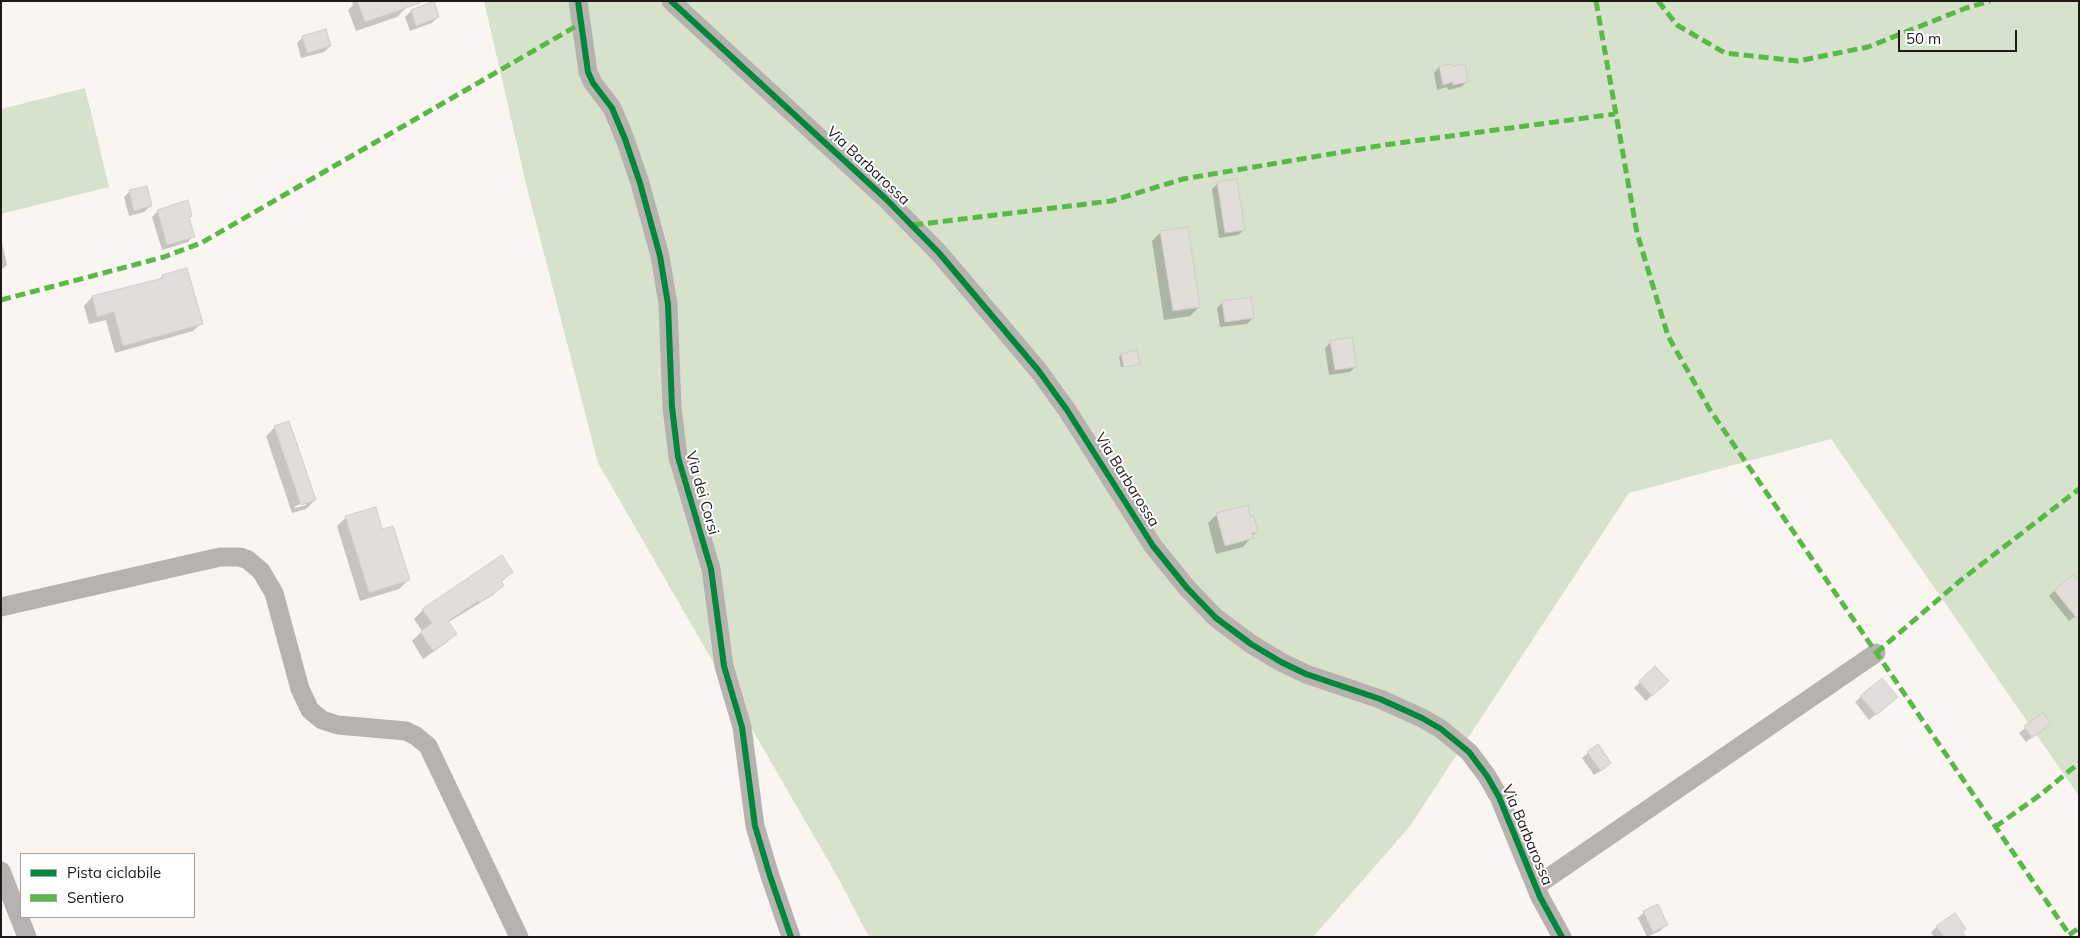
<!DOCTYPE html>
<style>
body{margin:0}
#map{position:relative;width:2080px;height:938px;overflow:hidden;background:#faf5f1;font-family:Mulish,sans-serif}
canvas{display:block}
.frame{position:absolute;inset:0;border:2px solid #1e1a16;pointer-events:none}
.legend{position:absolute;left:20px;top:853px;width:175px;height:65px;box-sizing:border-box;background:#fff;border:1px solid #a5a3a2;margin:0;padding:6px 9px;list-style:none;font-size:15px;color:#1e1a16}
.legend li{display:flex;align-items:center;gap:10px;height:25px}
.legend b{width:25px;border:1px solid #a5a3a2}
.scale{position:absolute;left:1898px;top:30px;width:119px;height:22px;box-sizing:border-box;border:2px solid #1e1a16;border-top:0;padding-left:6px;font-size:15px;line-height:18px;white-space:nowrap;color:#1e1a16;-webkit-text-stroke:4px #fff;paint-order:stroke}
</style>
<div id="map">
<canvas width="2080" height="938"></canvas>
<div class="frame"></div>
<ul class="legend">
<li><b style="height:6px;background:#00873e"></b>Pista ciclabile</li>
<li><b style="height:6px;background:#58b947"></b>Sentiero</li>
</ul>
<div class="scale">50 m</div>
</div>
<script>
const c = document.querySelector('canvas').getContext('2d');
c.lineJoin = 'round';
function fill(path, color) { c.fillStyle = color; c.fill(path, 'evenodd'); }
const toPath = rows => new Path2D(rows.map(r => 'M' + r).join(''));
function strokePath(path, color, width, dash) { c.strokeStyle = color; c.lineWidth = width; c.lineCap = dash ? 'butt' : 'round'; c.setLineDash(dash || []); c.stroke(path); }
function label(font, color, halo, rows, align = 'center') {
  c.font = font + ' Mulish,sans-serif'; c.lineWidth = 4; c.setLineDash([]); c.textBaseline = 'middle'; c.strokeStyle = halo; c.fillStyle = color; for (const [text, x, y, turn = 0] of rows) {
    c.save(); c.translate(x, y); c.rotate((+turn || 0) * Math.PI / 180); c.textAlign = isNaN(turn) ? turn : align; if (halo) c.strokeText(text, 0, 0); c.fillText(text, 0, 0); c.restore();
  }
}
const green = toPath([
 [484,1,2079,1,2079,796,1831,439,1629,493,1410,826,1313,937,869,937,837,876,598,463,527,188],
 [85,88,109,187,1,214,1,109]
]);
const shadow = toPath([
 [352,1,404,1,406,8,397,17,356,31,348,10,353,5],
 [433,3,438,17,432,23,410,31,405,17,411,11],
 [325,31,330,46,324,52,301,58,297,43,302,38],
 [1439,67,1467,81,1461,87,1448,90,1447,87,1437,90,1434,73],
 [1218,183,1244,230,1238,235,1219,238,1212,189],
 [130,191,150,206,144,212,129,216,124,197],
 [158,211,191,215,188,218,193,236,188,242,162,250,152,217],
 [1161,232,1199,307,1190,316,1164,320,1152,241],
 [1,239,7,265,1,270],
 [162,276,201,323,193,331,115,353,106,320,89,324,84,306,92,297,157,281],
 [1223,302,1253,318,1247,324,1220,327,1217,308],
 [1331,342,1356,366,1350,372,1329,375,1325,348],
 [1121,355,1139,364,1121,367,1119,357],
 [275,427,315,500,306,509,292,513,266,436],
 [306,502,306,505,295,508,295,506],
 [1217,514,1250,518,1257,531,1243,547,1216,554,1208,523],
 [346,517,382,531,408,580,399,589,360,601,337,526],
 [512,572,500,583,502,586,493,595,447,623,455,634,446,643,423,659,412,641,422,631,414,619,423,610],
 [2055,590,2079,613,2069,621,2049,596],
 [1655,668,1661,687,1646,701,1634,688],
 [1861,697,1890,702,1869,720,1855,702],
 [2043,714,2050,724,2026,742,2019,733],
 [1588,753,1603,769,1594,775,1582,758],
 [1644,912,1666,925,1660,931,1647,937,1638,918],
 [1937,927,1961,932,1964,937,1934,937,1931,932]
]);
const building = toPath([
 [357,1,420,1,420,3,365,22,357,1],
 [434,1,439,17,416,26,411,10,434,1],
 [326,29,331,46,307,53,302,36,326,29],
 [1451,64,1452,66,1465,64,1468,82,1453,85,1453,82,1443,85,1439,66,1451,64],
 [1237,179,1245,230,1225,233,1217,182,1237,179],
 [147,186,152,206,134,211,129,190,147,186],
 [188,200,192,216,189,217,195,237,167,245,157,210,188,200],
 [1188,227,1200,307,1173,311,1160,231,1188,227],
 [187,268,203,324,123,346,114,312,97,317,92,296,163,278,162,275,187,268],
 [1251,297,1254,318,1225,322,1222,301,1251,297],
 [1352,337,1357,367,1335,370,1330,341,1352,337],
 [1137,350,1140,364,1124,367,1121,354,1137,350],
 [289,421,316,500,301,505,274,426,289,421],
 [1248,505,1250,517,1254,516,1258,532,1252,533,1254,538,1225,546,1216,513,1248,505],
 [376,507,382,529,393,526,410,580,369,593,345,516,376,507],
 [502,555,513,572,501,581,504,586,479,603,478,601,448,621,457,634,433,651,420,632,432,623,422,609,502,555],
 [2073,575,2079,582,2079,621,2054,590,2073,575],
 [1655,666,1669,681,1652,696,1639,681,1655,666],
 [1882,678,1898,697,1876,715,1860,696,1882,678],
 [2043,712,2051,724,2032,738,2024,726,2043,712],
 [1598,744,1611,763,1601,771,1587,752,1598,744],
 [1658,904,1668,925,1653,932,1643,911,1658,904],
 [1955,913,1966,929,1962,932,1966,937,1944,937,1936,926,1955,913]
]);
const minor = toPath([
 [578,1,588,72,593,83,612,108,625,139,640,183,660,256,668,304,672,407,678,457,711,569,724,666,742,727,755,826,770,876,791,937],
 [671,1,886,199,939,253,1038,370,1067,410,1153,546,1187,588,1216,618,1251,644,1281,662,1306,674,1380,699,1422,718,1441,729,1469,752,1487,776,1499,797,1540,897,1562,937],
 [1,607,220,557,240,557,248,560,261,571,274,593,300,689,310,710,322,720,338,725,406,731,416,736,428,746,519,937],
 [1,871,27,937],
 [1536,886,1876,653]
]);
const quiet = toPath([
 [1596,1,1637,233,1668,336,1710,410,2071,937],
 [1658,1,1677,25,1725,53,1798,61,1868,47,1966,8,1990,1],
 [913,225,1111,201,1183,179,1384,145,1615,114],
 [1,300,164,257,201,243,580,24],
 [1876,653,1961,580,2079,489],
 [1995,827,2040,795,2079,763],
 [2069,935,2079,928]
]);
const cycleway = toPath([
 [578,1,588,72,593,83,612,108,625,139,640,183,660,256,668,304,672,407,678,457,711,569,724,666,742,727,755,826,770,876,791,937],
 [671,1,886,199,939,253,1038,370,1067,410,1153,546,1187,588,1216,618,1251,644,1281,662,1306,674,1380,699,1422,718,1441,729,1469,752,1487,776,1499,797,1540,897,1562,937]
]);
const streetNames = [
 ["Via Barbarossa",868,166,43],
 ["Via Barbarossa",1127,480,58],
 ["Via dei Corsi",702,493,74],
 ["Via Barbarossa",1527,835,67]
];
fill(green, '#d7e2cd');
fill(shadow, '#0003');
fill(building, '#e1ddd9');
strokePath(building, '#d1cdc9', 1);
strokePath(minor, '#b7b2ad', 19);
strokePath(quiet, '#58b947', 5, [10, 5]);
strokePath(cycleway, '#00873e', 6);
label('15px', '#1e1a16', '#fff', streetNames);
</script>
